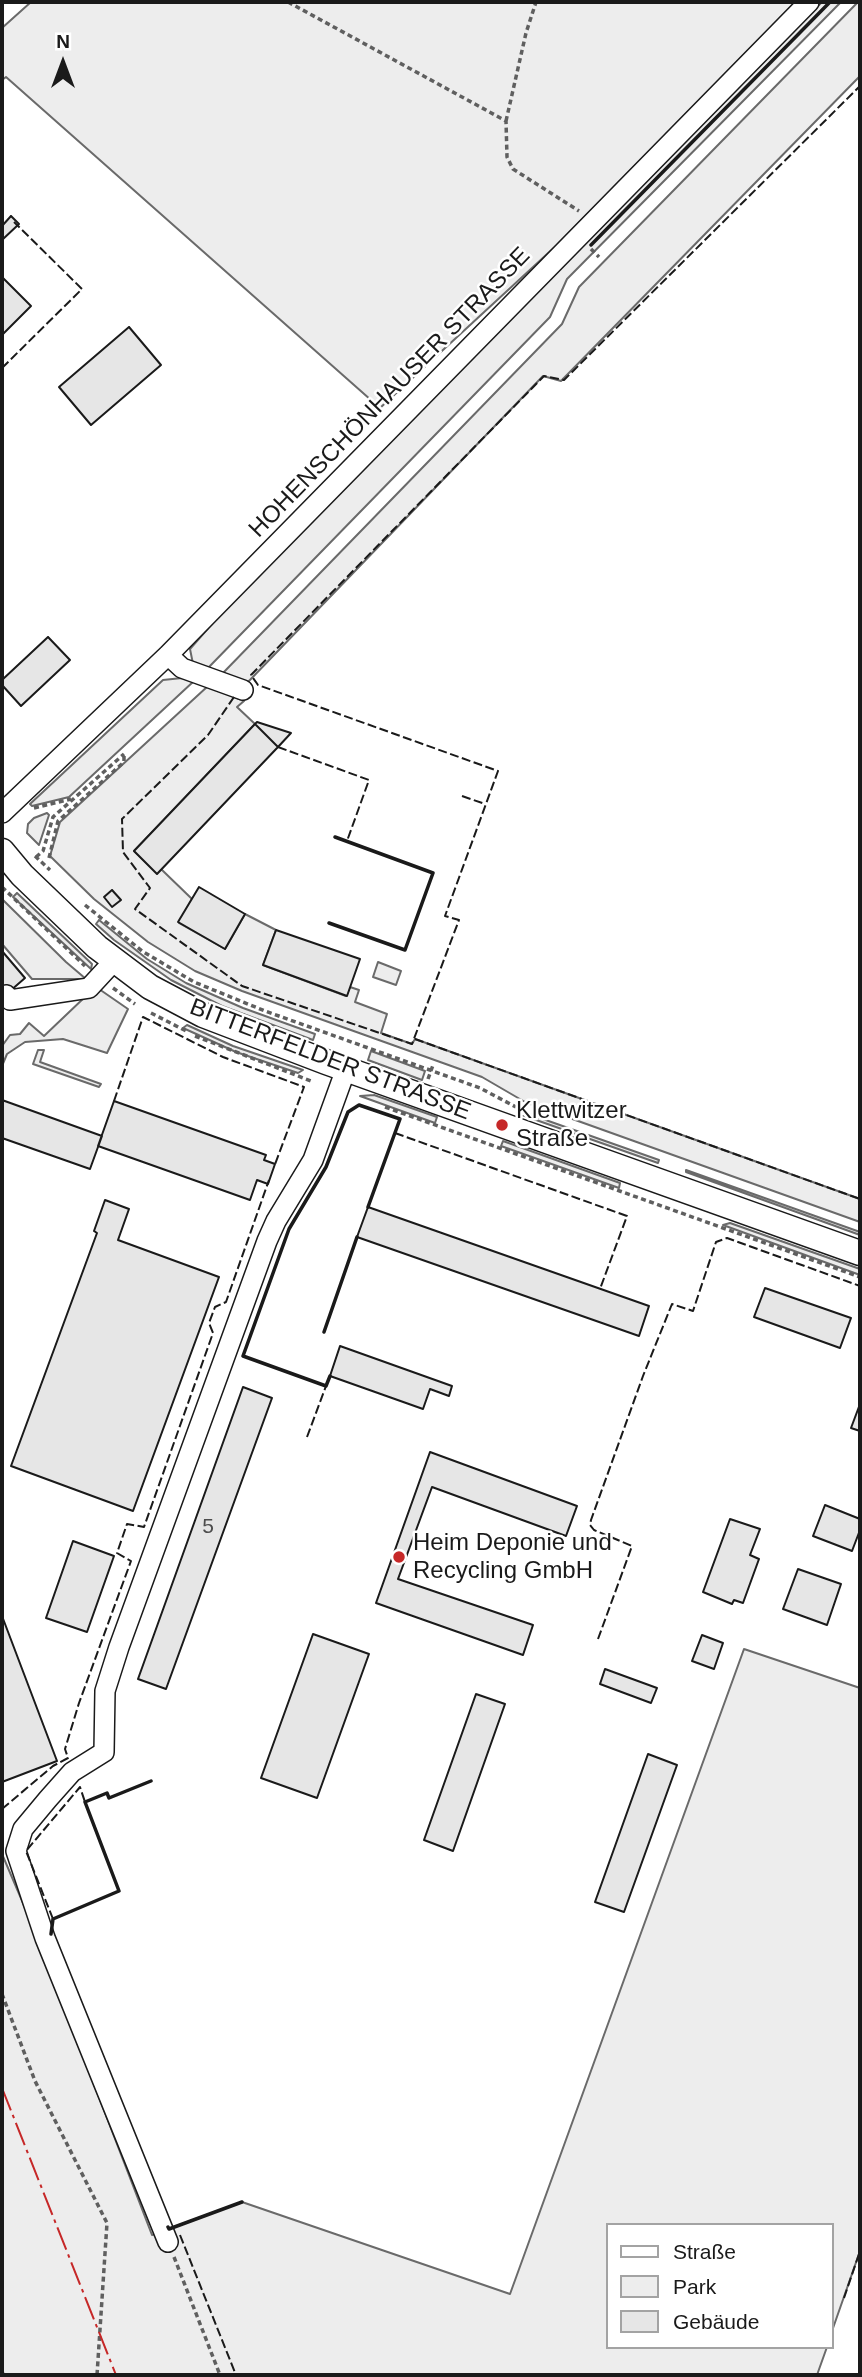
<!DOCTYPE html>
<meta charset="utf-8">
<style>
body{margin:0}
#map{position:relative;width:862px;height:2377px;overflow:hidden;background:#fff;font-family:Helvetica,sans-serif}
canvas{display:block}
.frame{position:absolute;inset:0;border:4px solid #1a1a1a;pointer-events:none}
.legend{position:absolute;left:606px;top:2223px;width:228px;height:126px;box-sizing:border-box;background:#fff;border:2px solid #a3a3a3;margin:0;padding:9px 12px;list-style:none;font-size:21px;color:#1a1a1a}
.legend li{display:flex;align-items:center;gap:14px;height:35px}
.legend b{width:35px;border:2px solid #a3a3a3}
.north{position:absolute;left:28px;top:28px;width:70px;height:70px;-webkit-text-stroke:5px #fff;paint-order:stroke;rotate:0deg;font-size:19px;font-weight:700;line-height:28px;text-align:center;color:#1a1a1a}
.north::after{content:'';display:block;margin:auto;width:24px;height:32px;background:#1a1a1a;clip-path:polygon(50% 0,100% 100%,50% 72%,0 100%)}
</style>
<div id="map">
<canvas width="862" height="2377"></canvas>
<div class="frame"></div>
<ul class="legend">
<li><b style="height:9px;background:#fff"></b>Straße</li>
<li><b style="height:19px;background:#ededed"></b>Park</li>
<li><b style="height:19px;background:#e6e6e6"></b>Gebäude</li>
</ul>
<div class="north">N</div>
</div>
<script>
const c = document.querySelector('canvas').getContext('2d');
c.lineJoin = 'round';
function fill(path, color) { c.fillStyle = color; c.fill(path, 'evenodd'); }
const toPath = rows => new Path2D(rows.map(r => 'M' + r).join(''));
function strokePath(path, color, width, dash) { c.strokeStyle = color; c.lineWidth = width; c.lineCap = dash ? 'butt' : 'round'; c.setLineDash(dash || []); c.stroke(path); }
function label(font, color, halo, rows, align = 'center') {
  c.font = font + ' Helvetica,sans-serif'; c.lineWidth = 5; c.setLineDash([]); c.textBaseline = 'middle'; c.strokeStyle = halo; c.fillStyle = color; for (const [text, x, y, turn = 0] of rows) {
    c.save(); c.translate(x, y); c.rotate((+turn || 0) * Math.PI / 180); c.textAlign = isNaN(turn) ? turn : align; if (halo) c.strokeText(text, 0, 0); c.fillText(text, 0, 0); c.restore();
  }
}
const green = toPath([
 [31,2,796,2,558,244,380,408,6,77,2,80,2,28,31,2],
 [822,2,841,2,567,279,550,317,208,668,193,664,190,649,232,601,822,2],
 [858,2,860,2,860,76,561,381,543,376,248,682,222,674,562,324,579,287,858,2],
 [182,678,194,681,69,797,32,806,30,804,163,680,182,678],
 [208,686,244,701,237,707,255,724,134,851,157,873,161,869,192,899,179,923,225,949,245,914,276,930,263,965,346,996,350,987,359,990,355,1002,387,1014,381,1033,412,1044,415,1039,860,1199,860,1222,525,1102,482,1077,242,991,195,971,148,942,94,899,50,856,60,822,208,686],
 [47,813,49,815,39,845,27,833,28,824,34,818,47,813],
 [17,893,92,964,91,969,13,897,17,893],
 [2,899,66,962,86,979,32,979,2,944,2,899],
 [99,920,147,959,186,983,243,1008,315,1034,313,1040,222,1006,171,980,114,940,96,924,99,920],
 [378,962,401,971,396,985,373,977,378,962],
 [99,989,128,1009,107,1053,63,1039,25,1042,7,1054,2,1066,2,1046,10,1035,20,1034,29,1023,44,1036,86,996,99,989],
 [187,1025,233,1046,303,1070,298,1073,236,1052,183,1028,187,1025],
 [38,1050,44,1050,40,1062,101,1084,99,1087,33,1064,38,1050],
 [371,1051,425,1071,422,1080,368,1060,371,1051],
 [374,1095,437,1117,435,1123,360,1096,374,1095],
 [523,1112,659,1160,658,1163,522,1115,523,1112],
 [503,1141,620,1183,619,1188,501,1146,503,1141],
 [686,1170,860,1232,860,1235,686,1172,686,1170],
 [730,1223,860,1269,860,1275,723,1225,730,1223],
 [744,1649,860,1688,860,2251,832,2331,832,2225,608,2225,608,2347,827,2347,817,2375,4,2375,2,2368,2,1854,35,1931,152,2235,242,2202,510,2294,744,1649]
]);
const building = toPath([
 [11,216,19,224,2,240,2,226,11,216],
 [2,277,31,306,2,335,2,277],
 [129,327,161,365,91,425,59,387,129,327],
 [48,637,70,660,21,706,2,685,2,680,48,637],
 [257,722,291,733,278,747,255,724,257,722],
 [255,724,278,747,157,874,134,851,255,724],
 [199,887,245,914,225,949,178,922,199,887],
 [112,890,121,900,112,907,104,897,112,890],
 [276,930,360,959,347,996,263,965,276,930],
 [2,951,25,978,2,998,2,951],
 [2,1100,102,1136,90,1169,2,1138,2,1100],
 [114,1101,266,1155,264,1160,275,1164,268,1184,257,1180,250,1200,98,1146,114,1101],
 [105,1200,129,1209,118,1240,219,1277,133,1511,11,1466,97,1233,94,1231,105,1200],
 [368,1207,649,1306,639,1336,357,1237,368,1207],
 [765,1288,851,1318,840,1348,754,1317,765,1288],
 [340,1346,452,1386,449,1396,430,1389,423,1409,330,1376,340,1346],
 [243,1387,272,1398,166,1689,138,1679,243,1387],
 [860,1404,860,1431,851,1428,860,1404],
 [430,1452,577,1506,566,1536,432,1487,398,1579,533,1625,523,1655,376,1603,430,1452],
 [825,1505,860,1519,860,1530,852,1551,813,1536,825,1505],
 [730,1519,760,1529,750,1555,759,1559,743,1603,734,1600,732,1604,703,1592,730,1519],
 [73,1541,114,1556,87,1632,46,1618,73,1541],
 [798,1569,841,1584,827,1625,783,1609,798,1569],
 [2,1616,57,1761,2,1782,2,1616],
 [313,1634,369,1654,317,1798,261,1778,313,1634],
 [702,1635,723,1643,714,1669,692,1661,702,1635],
 [605,1669,657,1688,651,1703,600,1684,605,1669],
 [476,1694,505,1704,453,1851,424,1840,476,1694],
 [648,1754,677,1765,624,1912,595,1902,648,1754]
]);
const path = toPath([
 [288,2,506,121,507,157,513,169,579,211],
 [506,121,526,33,536,2],
 [591,249,599,257],
 [34,808,71,799],
 [35,856,50,870],
 [36,857,43,851,53,817,124,754],
 [49,858,58,821,124,762,124,754],
 [2,887,85,966],
 [85,905,142,951,194,982,265,1011,480,1088,516,1107],
 [113,988,135,1004],
 [151,1013,188,1032],
 [195,1036,311,1081],
 [428,1079,433,1065],
 [385,1107,860,1277],
 [2,1994,35,2081,107,2223,97,2375],
 [174,2257,220,2375]
]);
const minor = toPath([
 [168,655,182,668,243,690],
 [2,813,168,655,809,2],
 [6,995,10,1000,89,988,114,961],
 [168,2242,45,1938,16,1851,23,1829,48,1799,72,1772,104,1752,105,1691,119,1647,267,1241,276,1221,313,1160,346,1069]
]);
const major = toPath([
 [2,851,22,875,97,947,150,987,203,1015,326,1062,860,1253]
]);
const fence = toPath([
 [2,368,82,289,14,222],
 [234,697,208,735,122,819,123,852,150,888,135,909,242,986,412,1044,459,920,445,916,498,771,258,685,251,675,544,376,564,380,860,86],
 [278,747,369,780,347,841],
 [462,796,485,804],
 [415,1039,860,1199],
 [114,1101,143,1017,223,1057,304,1087,274,1167],
 [395,1133,627,1216,600,1289],
 [307,1437,326,1386],
 [598,1639,632,1546,594,1530,590,1525,591,1520,643,1376,672,1304,693,1311,716,1242,727,1238,860,1286],
 [2,1809,53,1766,68,1758,65,1749,79,1703,131,1561,117,1553,127,1524,144,1527,213,1333,209,1323,215,1307,226,1302,269,1180],
 [53,1919,26,1851,80,1787,85,1802],
 [180,2235,236,2375],
 [844,2298,860,2251]
]);
const wall = toPath([
 [591,245,830,2],
 [329,923,405,950,433,873,335,837],
 [324,1332,357,1237],
 [330,1376,326,1386,243,1356,289,1229,326,1167,348,1112,359,1105,400,1119,368,1207],
 [51,1934,53,1919,119,1891,85,1802,107,1793,109,1798,151,1781],
 [168,2227,169,2229,242,2202]
]);
const power = toPath([
 [2,2088,116,2375]
]);
const markers = [
 [502,1125,7,"#c62828"],
 [399,1557,7,"#c62828"]
];
const numberNames = [
 ["5",208,1527]
];
const streetNames = [
 ["HOHENSCHÖNHAUSER STRASSE",390,393,-46],
 ["BITTERFELDER STRASSE",330,1060,21]
];
const poiNames = [
 ["Klettwitzer",516,1111],
 ["Straße",516,1139],
 ["Heim Deponie und",413,1543],
 ["Recycling GmbH",413,1571]
];
fill(green, '#ededed');
strokePath(green, '#6a6a6a', 2);
fill(building, '#e6e6e6');
strokePath(building, '#1a1a1a', 2);
strokePath(minor, '#1a1a1a', 22);
strokePath(major, '#1a1a1a', 27);
strokePath(path, '#5f5f5f', 3.5, [5, 3.5]);
strokePath(minor, '#fff', 19);
strokePath(major, '#fff', 24);
strokePath(fence, '#1a1a1a', 2, [9, 3.5]);
strokePath(wall, '#1a1a1a', 3.5);
strokePath(power, '#c62828', 2, [24, 5, 3.5, 5]);
for (const [x, y, r, color] of markers) { const dot = new Path2D(); dot.arc(x, y, r, 0, 2 * Math.PI); c.fillStyle = color; c.fill(dot); strokePath(dot, '#fff', 2.5); }
label('21px', '#4d4d4d', null, numberNames);
label('24px', '#1a1a1a', '#fff', streetNames);
label('24px', '#1a1a1a', '#fff', poiNames, 'left');
</script>
